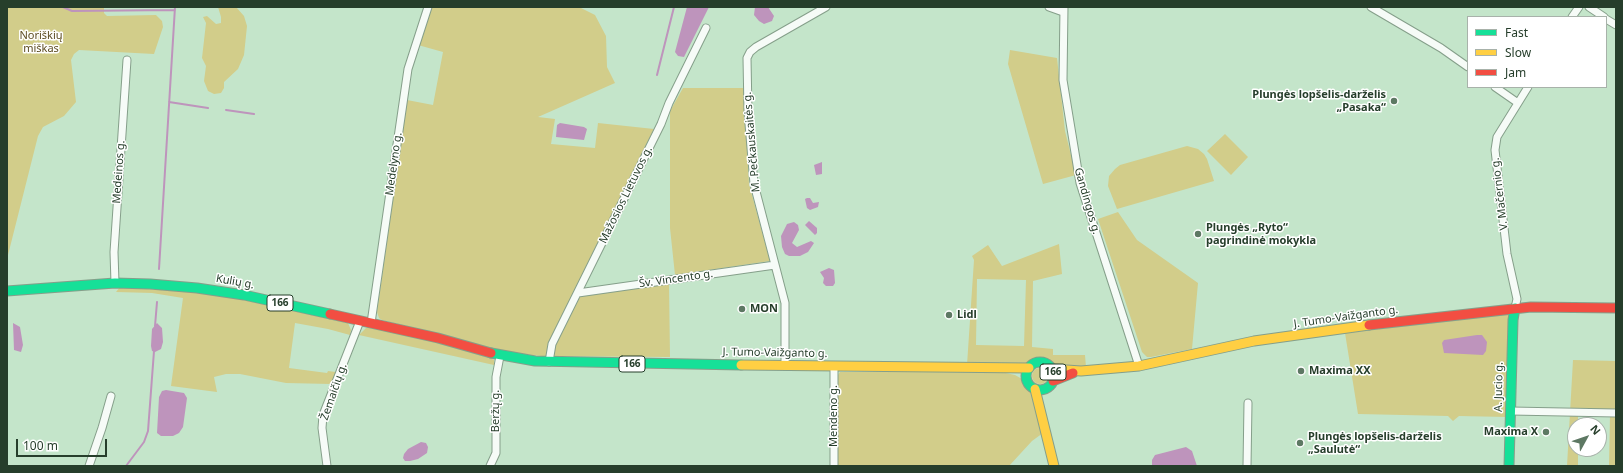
<!DOCTYPE html>
<meta charset="utf-8">
<style>
body{margin:0}
#map{position:relative;width:1623px;height:473px;overflow:hidden;background:#c4e5ca;font-family:"Noto Sans",sans-serif}
canvas{display:block}
.frame{position:absolute;inset:0;border:8px solid #263e2b;pointer-events:none}
.legend{position:absolute;left:1467px;top:16px;width:140px;height:72px;box-sizing:border-box;background:#fff;border:1px solid #a8b2aa;margin:0;padding:5px 7px;list-style:none;font-size:12px;color:#263e2b}
.legend li{display:flex;align-items:center;gap:8px;height:20px}
.legend b{width:20px;border:1px solid #a8b2aa}
.north{position:absolute;left:1567px;top:417px;width:40px;height:40px;box-sizing:border-box;background:#fff;border:1px solid #a8b2aa;border-radius:50%;rotate:50deg;font-size:11px;font-weight:700;line-height:16px;text-align:center;color:#263e2b}
.north::after{content:'';display:block;margin:auto;width:14px;height:18px;background:#5d7863;clip-path:polygon(50% 0,100% 100%,50% 72%,0 100%)}
.scale{position:absolute;left:16px;top:439px;width:91px;height:18px;box-sizing:border-box;border:2px solid #263e2b;border-top:0;padding-left:5px;font-size:12px;line-height:14px;white-space:nowrap;color:#263e2b;-webkit-text-stroke:3px #fff;paint-order:stroke}
</style>
<div id="map">
<canvas width="1623" height="473"></canvas>
<div class="frame"></div>
<ul class="legend">
<li><b style="height:5px;background:#16e098"></b>Fast</li>
<li><b style="height:5px;background:#ffcf43"></b>Slow</li>
<li><b style="height:5px;background:#f24e42"></b>Jam</li>
</ul>
<div class="north">N</div>
<div class="scale">100 m</div>
</div>
<script>
const c = document.querySelector('canvas').getContext('2d');
c.lineJoin = 'round';
function fill(path, color) { c.fillStyle = color; c.fill(path, 'evenodd'); }
const toPath = rows => new Path2D(rows.map(r => 'M' + r).join(''));
function strokePath(path, color, width, dash) { c.strokeStyle = color; c.lineWidth = width; c.lineCap = dash ? 'butt' : 'round'; c.setLineDash(dash || []); c.stroke(path); }
function label(font, color, halo, rows, align = 'center') {
  c.font = font + ' "Noto Sans",sans-serif'; c.lineWidth = 3; c.setLineDash([]); c.textBaseline = 'middle'; c.strokeStyle = halo; c.fillStyle = color; for (const [text, x, y, turn = 0] of rows) {
    c.save(); c.translate(x, y); c.rotate((+turn || 0) * Math.PI / 180); c.textAlign = isNaN(turn) ? turn : align; if (halo) c.strokeText(text, 0, 0); c.fillText(text, 0, 0); c.restore();
  }
}
const green = toPath([
 [7,7,104,7,104,13,107,16,156,15,162,21,163,27,154,54,79,50,74,54,71,60,76,102,64,116,43,127,38,136,7,259],
 [218,7,236,7,244,16,247,26,244,55,238,69,224,82,224,88,221,93,214,94,208,91,204,81,206,66,202,58,206,23,203,17,207,16,216,24,221,23,221,17],
 [431,7,579,7,595,15,606,36,607,67,615,83,538,117,555,119,551,144,595,148,598,123,654,129,573,296,669,282,670,357,541,356,505,352,382,320,379,318,377,312,407,100,433,105,443,52,418,45],
 [1010,50,1057,58,1065,131,1076,175,1043,184,1008,64],
 [683,88,744,88,749,184,770,261,675,275,670,228,670,111],
 [1225,134,1248,157,1231,175,1207,151],
 [1187,146,1198,149,1204,154,1207,159,1214,181,1117,209,1108,186,1109,176,1115,169,1120,165],
 [1118,212,1137,240,1198,283,1192,349,1151,357,1147,357,1142,352,1098,219],
 [1059,244,1062,274,1033,281,1032,347,1053,349,1053,355,1085,355,1086,367,1053,365,1042,358,1026,365,967,365,974,260,972,256,988,245,1002,266],
 [977,279,1026,280,1024,346,976,345],
 [120,287,217,294,348,323,351,330,350,335,328,329,295,323,289,368,327,373,328,371,336,372,331,384,286,383,240,374,226,374,214,377,217,392,171,386,183,298,152,293,116,292],
 [1509,314,1507,417,1459,416,1453,421,1448,416,1358,414,1345,333],
 [369,327,419,337,490,358,494,360,494,365,359,335,366,328],
 [1573,360,1616,361,1616,466,1609,466,1610,415,1578,415,1578,425,1575,425,1575,449,1578,449,1578,466,1567,466],
 '1032 376a8 8 0 1 1 16 0a8 8 0 1 1-16 0Z',
 [840,372,1001,372,1015,375,1022,379,1032,391,1043,433,1032,441,1009,466,838,466,836,378]
]);
const water = toPath([
 [687,7,709,7,684,57,678,56,675,52],
 [755,7,768,7,774,16,772,21,764,24,759,21,754,15],
 [560,123,584,127,587,129,584,140,556,137,557,125],
 [822,162,822,174,816,175,814,165],
 [807,198,810,198,813,203,819,202,818,207,810,210,807,208,805,199],
 [809,221,817,228,817,233,815,235,805,225],
 [794,222,798,225,799,230,792,243,797,247,811,241,814,243,808,252,800,256,789,256,785,254,782,247,781,236,787,224],
 [829,268,834,270,835,283,833,286,826,286,823,283,824,278,820,272],
 [13,323,20,327,23,345,21,352,14,350],
 [157,323,162,328,163,342,161,349,155,352,152,351,151,346,152,329],
 [1477,335,1482,335,1487,342,1486,351,1483,355,1444,353,1442,343,1444,340],
 [166,390,184,393,187,398,183,427,179,433,173,436,161,436,157,433,159,397,162,391],
 [421,442,426,443,428,447,427,453,418,459,410,461,405,461,403,458,404,454,408,449],
 [1186,447,1192,451,1197,466,1152,465,1152,460,1155,455]
]);
const stream = toPath([
 [63,7,72,11,175,10],
 [657,75,674,7],
 [169,102,208,108],
 [226,110,254,114],
 [159,269,175,7],
 [155,326,157,302],
 [126,466,144,442,148,431,154,351]
]);
const street = toPath([
 [1049,7,1063,12],
 [1064,7,1063,80,1080,183,1139,366],
 [1371,7,1441,48,1468,67],
 [1589,7,1604,17],
 [1572,17,1579,7],
 [1606,19,1616,25],
 [1495,87,1518,103],
 [115,283,114,252,127,60],
 [578,293,775,265],
 [1515,308,1517,299,1507,254,1495,150,1497,137,1528,87],
 [371,323,408,69,428,7],
 [549,362,552,344,661,124,669,103,706,28],
 [785,366,785,303,754,184,748,112,747,58,750,52,756,47,826,7],
 [1511,411,1616,413],
 [89,466,102,428,111,396],
 [327,466,322,428,323,415,360,321],
 [490,466,496,453,496,377,500,356],
 [834,466,834,366],
 [1247,466,1248,403]
]);
const fast = toPath([
 [7,291,115,283,150,284,197,288,244,295,330,314],
 [491,353,535,361,741,365],
 '1026 376a14 14 0 1 1 28 0a14 14 0 1 1-28 0Z',
 [1509,466,1513,320,1515,308]
]);
const slow = toPath([
 [741,365,1029,368],
 [1052,369,1081,371,1139,366,1254,341,1369,325],
 [1035,389,1054,466]
]);
const jam = toPath([
 [330,314,438,338,491,353],
 [1369,325,1531,307,1616,308],
 [1053,381,1073,373]
]);
const markers = [
 [1394,101,4,"#5d7863"],
 [1198,234,4,"#5d7863"],
 [742,309,4,"#5d7863"],
 [949,315,4,"#5d7863"],
 [1301,371,4,"#5d7863"],
 [1546,432,4,"#5d7863"],
 [1300,443,4,"#5d7863"]
];
const shields = [
 [280,303,26],
 [632,364,26],
 [1053,372,26]
];
const shieldNames = [
 ["166",280,303],
 ["166",632,364],
 ["166",1053,372]
];
const parkNames = [
 ["Noriškių",41,36],
 ["miškas",41,49]
];
const poiNames = [
 ["Plungės lopšelis-darželis",1386,95,"right"],
 ["„Pasaka“",1386,108,"right"],
 ["Plungės „Ryto“",1206,228],
 ["pagrindinė mokykla",1206,241],
 ["MON",750,309],
 ["Lidl",957,315],
 ["Maxima XX",1309,371],
 ["Maxima X",1538,432,"right"],
 ["Plungės lopšelis-darželis",1308,437],
 ["„Saulutė“",1308,450]
];
const streetNames = [
 ["M. Pečkauskaitės g.",752,142,-95],
 ["Medelyno g.",394,164,-82],
 ["Medeinos g.",119,172,-86],
 ["V. Mačernio g.",1500,194,-97],
 ["Mažosios Lietuvos g.",626,195,-64],
 ["Gandingos g.",1087,201,74],
 ["Šv. Vincento g.",676,279,-8],
 ["Kulių g.",235,282,10],
 ["J. Tumo-Vaižganto g.",1346,317,-8],
 ["J. Tumo-Vaižganto g.",775,353,1],
 ["A. Jucio g.",1499,387,-89],
 ["Žemaičių g.",334,392,-71],
 ["Beržų g.",496,411,-90],
 ["Mendeno g.",834,416,-90]
];
fill(green, '#d2cd8a');
fill(water, '#be94bc');
strokePath(stream, '#be94bc', 2);
strokePath(street, '#859f8a', 9);
strokePath(fast, '#859f8a', 11);
strokePath(slow, '#859f8a', 11);
strokePath(jam, '#859f8a', 11);
strokePath(street, '#f6fbf7', 7);
strokePath(fast, '#16e098', 9);
strokePath(slow, '#ffcf43', 9);
strokePath(jam, '#f24e42', 9);
for (const [x, y, r, color] of markers) { const dot = new Path2D(); dot.arc(x, y, r, 0, 2 * Math.PI); c.fillStyle = color; c.fill(dot); strokePath(dot, '#fff', 1.5); }
for (const [x, y, w] of shields) { const box = new Path2D(); box.roundRect(x - w / 2, y - 8, w, 16, 3); c.fillStyle = '#fff'; c.fill(box); strokePath(box, '#263e2b', 1); }
label('bold 10px', '#263e2b', null, shieldNames);
label('11px', '#5c4c22', '#fff', parkNames);
label('bold 11px', '#263e2b', '#fff', poiNames, 'left');
label('11px', '#263e2b', '#fff', streetNames);
</script>
